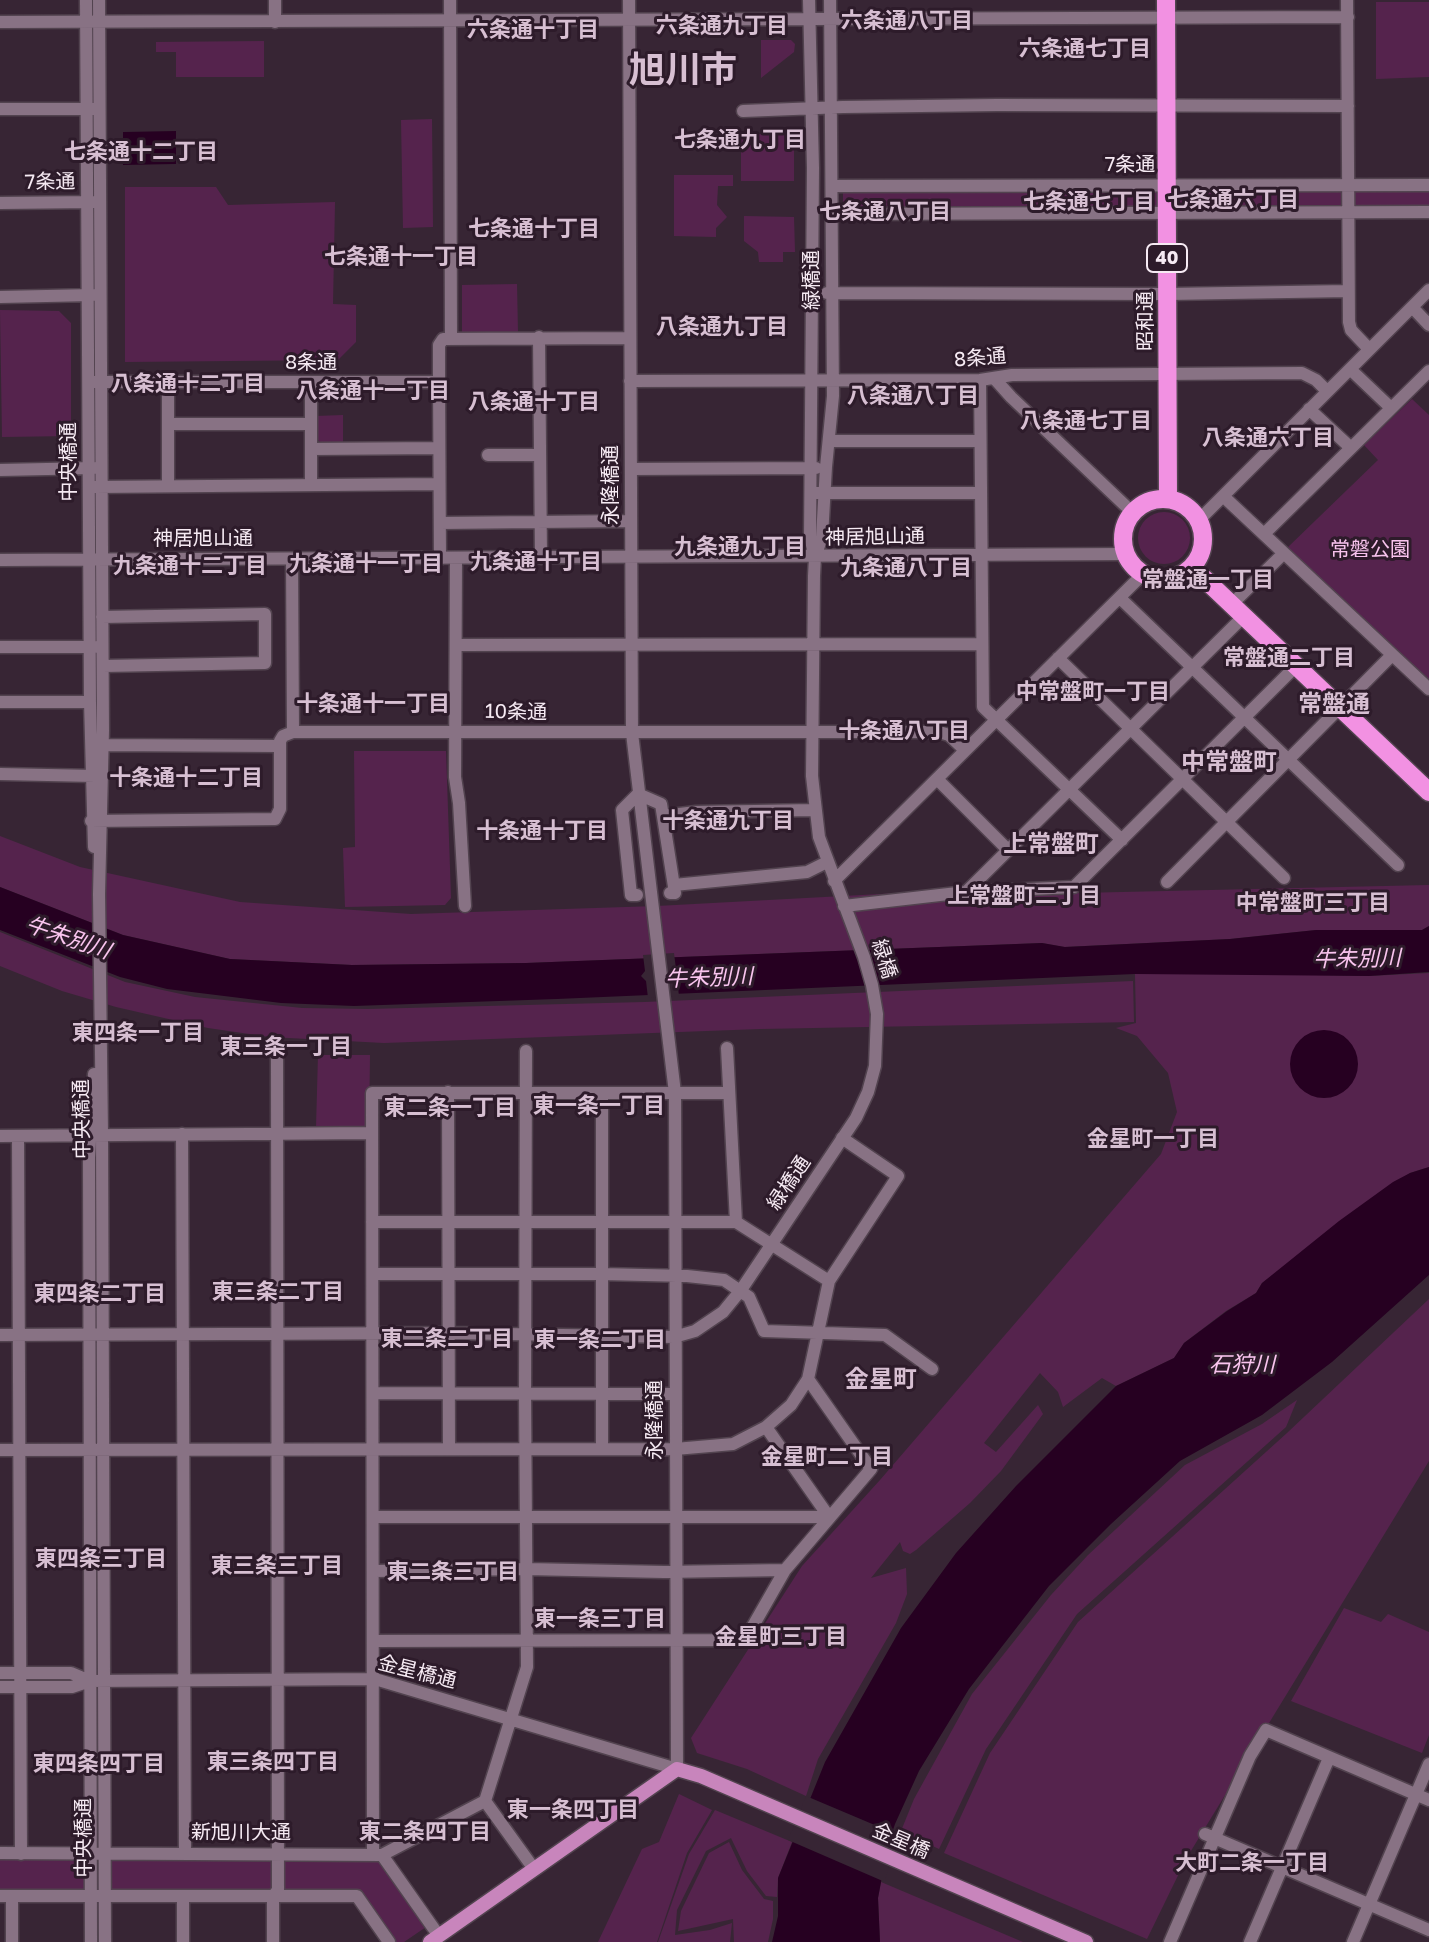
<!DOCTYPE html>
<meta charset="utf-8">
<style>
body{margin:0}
canvas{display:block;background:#372534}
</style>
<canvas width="1429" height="1942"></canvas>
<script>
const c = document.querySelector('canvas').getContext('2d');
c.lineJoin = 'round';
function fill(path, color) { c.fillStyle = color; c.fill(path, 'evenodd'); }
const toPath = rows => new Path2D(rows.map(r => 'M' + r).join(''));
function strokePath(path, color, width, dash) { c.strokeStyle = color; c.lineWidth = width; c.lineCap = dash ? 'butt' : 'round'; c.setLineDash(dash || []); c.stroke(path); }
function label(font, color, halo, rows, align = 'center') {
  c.font = font + ' "Golos Text","Noto Sans JP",sans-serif'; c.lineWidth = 6; c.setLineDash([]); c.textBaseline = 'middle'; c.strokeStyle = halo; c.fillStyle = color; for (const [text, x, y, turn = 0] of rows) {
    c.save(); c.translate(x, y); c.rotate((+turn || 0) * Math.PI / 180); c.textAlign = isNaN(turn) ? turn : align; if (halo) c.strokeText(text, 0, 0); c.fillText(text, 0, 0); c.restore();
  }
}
const green = toPath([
 [1376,2,1429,2,1429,77,1376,79],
 [761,40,791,40,795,44,794,52,761,78],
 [264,41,264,77,176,77,176,52,156,52,156,42],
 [432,119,433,227,403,228,401,120],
 [741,134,794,134,794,181,741,181],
 [674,175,733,175,733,186,718,186,717,205,727,217,716,228,716,237,674,236],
 [1429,185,1429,212,843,219,843,187],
 [125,187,216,187,228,205,335,202,333,304,356,305,356,342,338,360,125,362],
 [744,216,794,217,795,252,783,252,783,262,759,262,758,252,744,241],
 [517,284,518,333,462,333,462,285],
 [0,310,59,311,71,323,71,436,2,437],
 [1412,399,1429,415,1429,685,1286,549,1378,460,1364,445],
 [343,415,343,443,321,443,317,439,316,416],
 '1138 538a26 26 0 1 1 52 0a26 26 0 1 1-52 0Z',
 [354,751,446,751,451,898,445,905,345,907,343,848,355,847],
 [0,836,80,867,240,902,411,914,657,906,1067,884,1079,893,1429,885,1429,926,1422,930,1316,930,1230,939,1064,947,1042,943,526,963,352,965,230,959,123,935,0,887],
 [0,932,125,982,195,997,302,1008,368,1009,645,1002,1133,981,1134,1022,760,1029,384,1043,270,1037,208,1028,116,1007,62,991,0,966],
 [1207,973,1369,976,1429,973,1429,1167,1410,1173,1262,1283,1256,1293,1226,1311,1184,1343,1174,1358,1116,1386,1102,1378,1063,1407,1058,1392,1040,1373,984,1443,996,1452,1038,1405,1043,1414,1001,1471,970,1503,916,1550,910,1554,903,1551,900,1542,871,1578,906,1568,907,1594,896,1623,818,1759,806,1796,747,1769,697,1753,691,1738,802,1566,880,1480,1161,1154,1177,1112,1168,1073,1137,1036,1116,1028,1136,1023,1135,974],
 [318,1055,370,1055,369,1129,316,1128],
 [1429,1299,1429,1461,1186,1859,1147,1939,944,1853,990,1753,1078,1622,1287,1433],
 [1297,1400,1286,1427,1077,1614,986,1749,939,1849,901,1831,914,1799,972,1694,1051,1595,1088,1555,1185,1465,1262,1424],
 [1344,1608,1381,1622,1388,1614,1429,1632,1429,1735,1422,1753,1291,1701],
 [679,1794,712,1810,687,1853,657,1942,598,1942,642,1849,659,1842],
 [715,1810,792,1842,778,1878,777,1897,766,1896,747,1871,731,1838,706,1851,677,1910,675,1935,710,1930,732,1923,730,1942,658,1942,689,1854],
 [729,1842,742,1870,764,1899,773,1901,773,1919,768,1942,734,1942,733,1919,678,1931,681,1911,709,1853],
 [0,1852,382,1855,429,1925,404,1942,390,1942,356,1896,0,1896],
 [881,1882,1023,1942,880,1942,878,1898]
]);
const water = toPath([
 [176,131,176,164,123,165,123,132],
 [0,887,123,935,230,959,352,965,526,963,1042,943,1065,947,1230,939,1316,930,1422,930,1429,926,1429,972,1369,976,1135,974,557,999,354,1006,281,1003,167,989,120,977,0,930],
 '1290 1064a34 34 0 1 1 68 0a34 34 0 1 1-68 0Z',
 [1429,1167,1429,1275,1332,1362,1262,1415,1180,1461,1111,1524,1049,1586,969,1689,919,1771,895,1824,888,1845,878,1898,880,1942,772,1942,778,1916,778,1878,825,1762,901,1628,956,1553,1016,1486,1116,1386,1174,1358,1184,1343,1227,1311,1256,1293,1262,1283,1339,1221,1393,1182,1410,1173]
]);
const pier = toPath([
 [674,953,676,969,681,974,677,979,679,996,648,998,646,981,641,976,645,971,643,955],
 [806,1796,896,1834,885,1882,788,1840]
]);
const minor = toPath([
 [86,0,90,702,94,847],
 [99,0,103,730,99,894,102,1134,105,1942],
 [275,0,275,22],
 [450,0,451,338],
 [809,0,813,168,810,537,815,557],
 [1347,0,1349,322,1351,330,1369,349],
 [0,22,1348,17],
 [0,109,93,109],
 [743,111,843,107,997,105,1348,106],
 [832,186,1429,185],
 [0,203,93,202],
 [832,214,1429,212],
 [827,293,1168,294,1348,291],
 [0,297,93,295],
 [1412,307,1429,325],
 [539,337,541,558],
 [1350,369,1391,408],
 [994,378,1011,397,1132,512],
 [980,380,983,707,1122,840],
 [630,381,980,380,1012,375,1302,373,1316,380,1327,391],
 [94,382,439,382],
 [168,382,168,485],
 [311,383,311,485],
 [1309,409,1351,448],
 [169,424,310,424],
 [829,441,980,441],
 [311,449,439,448],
 [488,455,540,455],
 [631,469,816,468],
 [0,470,94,468],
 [95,487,439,484],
 [817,493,981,493],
 [1223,496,1429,689],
 [1199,520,1429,290],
 [440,523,631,521],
 [1264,534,1429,371],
 [292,559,293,732],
 [440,559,439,382,439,345,443,339,630,338],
 [456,559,455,777,459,803,465,906],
 [0,560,1126,554],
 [1120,598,1398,865],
 [1233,603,1284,553],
 [102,617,265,614,265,663,103,666],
 [457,645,982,644],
 [0,647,95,647],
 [1058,658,1284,878],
 [0,702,90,702],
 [98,745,279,746],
 [0,774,95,776],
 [937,779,1008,850],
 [663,816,696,812,814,810],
 [91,821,275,819,280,809,280,741,283,736,293,732,939,732,949,735,965,750],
 [834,881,1143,574],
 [1167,882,1392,655],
 [674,885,807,872,827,862],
 [966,892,1245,615],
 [637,895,631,895,622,810,638,794,661,804,675,893,670,893],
 [844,906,966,892,1074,887,1297,665],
 [727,1048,736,1222,829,1281],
 [448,1092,449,1449],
 [602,1093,602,1449],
 [182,1134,185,1854],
 [0,1136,372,1133],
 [18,1136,21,1854],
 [372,1222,736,1222],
 [373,1274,602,1274,687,1276,724,1280,749,1297,764,1331,885,1335,932,1369],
 [0,1335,450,1333,674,1337,695,1331,723,1312,741,1290,856,1118,868,1092,875,1066,877,1014,872,985,864,957,819,837,812,776,814,576,815,557,822,537,826,467,833,396,830,0],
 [373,1393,675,1394],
 [766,1427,829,1517],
 [0,1450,675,1449,733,1444,766,1427,791,1405,808,1379,829,1281,898,1176,842,1138],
 [373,1517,829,1517],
 [374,1571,527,1569,664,1572,785,1570],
 [374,1641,745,1640,785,1570,871,1469,808,1379],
 [0,1673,71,1673,90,1681],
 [0,1687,72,1687,90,1681,375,1679,677,1769,675,1093,632,733,629,0],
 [485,1801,534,1869],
 [1205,1834,1429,1930],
 [0,1853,382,1855,439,1936],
 [373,1853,372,1093,729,1093],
 [382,1855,485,1801,527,1667,525,1393,526,1051],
 [0,1896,357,1896,389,1942],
 [12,1896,12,1942],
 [91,1942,89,1158,94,1074],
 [183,1942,183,1896],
 [273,1942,273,1896,278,1890,277,1059],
 [1170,1942,1250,1756,1266,1730,1429,1800],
 [1250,1942,1329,1758],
 [1353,1942,1429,1764]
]);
const major = toPath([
 [430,1942,677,1769,701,1776,1086,1942]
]);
const highway = toPath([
 [1166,0,1168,499],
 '1123 539a40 40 0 1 1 80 0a40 40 0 1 1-80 0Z',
 [1192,567,1429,792]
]);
const shields = [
 [1167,258,40]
];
const shieldNames = [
 ["40",1167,258]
];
const streetNames = [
 ["7条通",1130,165],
 ["7条通",50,182,-1],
 ["緑橋通",812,280,-90],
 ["昭和通",1146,321,-90],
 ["8条通",980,358,-5],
 ["8条通",311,363],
 ["中央橋通",69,462,-90],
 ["永隆橋通",611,485,-90],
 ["神居旭山通",875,537,-1],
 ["神居旭山通",203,539],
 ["10条通",516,712,1],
 ["緑橋",884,959,73],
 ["中央橋通",82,1119,-91],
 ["緑橋通",789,1183,-56],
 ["永隆橋通",655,1420,-90],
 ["金星橋通",417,1672,14],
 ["新旭川大通",241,1833],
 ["中央橋通",84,1838,-90],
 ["金星橋",901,1841,23]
];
const parkNames = [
 ["常磐公園",1370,550]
];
const neighbourhoodNames = [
 ["六条通八丁目",907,21],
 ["六条通九丁目",722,26],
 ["六条通十丁目",533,30],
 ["六条通七丁目",1085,49],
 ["七条通九丁目",740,140],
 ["七条通十二丁目",141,152],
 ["七条通六丁目",1233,200],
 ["七条通七丁目",1089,202],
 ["七条通八丁目",885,212],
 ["七条通十丁目",534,229],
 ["七条通十一丁目",401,257],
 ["八条通九丁目",722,327],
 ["八条通十二丁目",188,384],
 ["八条通十一丁目",373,391],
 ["八条通八丁目",913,396],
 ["八条通十丁目",534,402],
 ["八条通七丁目",1086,421],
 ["八条通六丁目",1268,438],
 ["九条通九丁目",740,547],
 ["九条通十丁目",536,562],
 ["九条通十一丁目",366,564],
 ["九条通十二丁目",190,566],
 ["九条通八丁目",906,568],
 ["常盤通一丁目",1208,580],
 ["常盤通二丁目",1289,658],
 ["中常盤町一丁目",1093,692],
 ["十条通十一丁目",373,704],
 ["十条通八丁目",904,731],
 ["十条通十二丁目",186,778],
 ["十条通九丁目",728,821],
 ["十条通十丁目",542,831],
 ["上常盤町二丁目",1024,896],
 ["中常盤町三丁目",1313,903],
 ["東四条一丁目",138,1033],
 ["東三条一丁目",286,1047],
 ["東一条一丁目",599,1106],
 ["東二条一丁目",450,1108],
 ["金星町一丁目",1153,1139],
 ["東三条二丁目",278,1292],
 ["東四条二丁目",100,1294],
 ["東二条二丁目",447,1339],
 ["東一条二丁目",600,1340],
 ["金星町二丁目",827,1457],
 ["東四条三丁目",101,1559],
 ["東三条三丁目",277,1566],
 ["東二条三丁目",453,1572],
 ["東一条三丁目",600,1619],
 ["金星町三丁目",781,1637],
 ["東三条四丁目",273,1762],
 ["東四条四丁目",99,1764],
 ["東一条四丁目",573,1810],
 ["東二条四丁目",425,1832],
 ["大町二条一丁目",1252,1863]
];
const waterNames = [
 ["牛朱別川",68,938,19],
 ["牛朱別川",1357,959,-1],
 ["牛朱別川",709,978,-2],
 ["石狩川",1242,1365]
];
const quarterNames = [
 ["常盤通",1334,704],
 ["中常盤町",1229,762],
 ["上常盤町",1051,844],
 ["金星町",881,1379]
];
const townNames = [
 ["旭川市",683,71]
];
fill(green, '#55234d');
fill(water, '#260021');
fill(pier, '#372534');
strokePath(minor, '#52434f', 15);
strokePath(major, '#52434f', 17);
strokePath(highway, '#52434f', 21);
strokePath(minor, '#887284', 12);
strokePath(major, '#c885bc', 14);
strokePath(highway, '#f291e2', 18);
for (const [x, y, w] of shields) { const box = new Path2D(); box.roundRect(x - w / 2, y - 14, w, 28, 6); c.fillStyle = '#2d1b2a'; c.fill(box); strokePath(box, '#f6eaf3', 2); }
label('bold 18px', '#f6eaf3', null, shieldNames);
label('20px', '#f6eaf3', '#2d1b2a', streetNames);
label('20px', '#f8c3ed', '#2d1b2a', parkNames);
label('bold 22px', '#d7bfd2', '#2d1b2a', neighbourhoodNames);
label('italic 22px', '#fac5ef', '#2d1b2a', waterNames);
label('bold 24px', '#d7bfd2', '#2d1b2a', quarterNames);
label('bold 36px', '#d7bfd2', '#2d1b2a', townNames);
</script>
